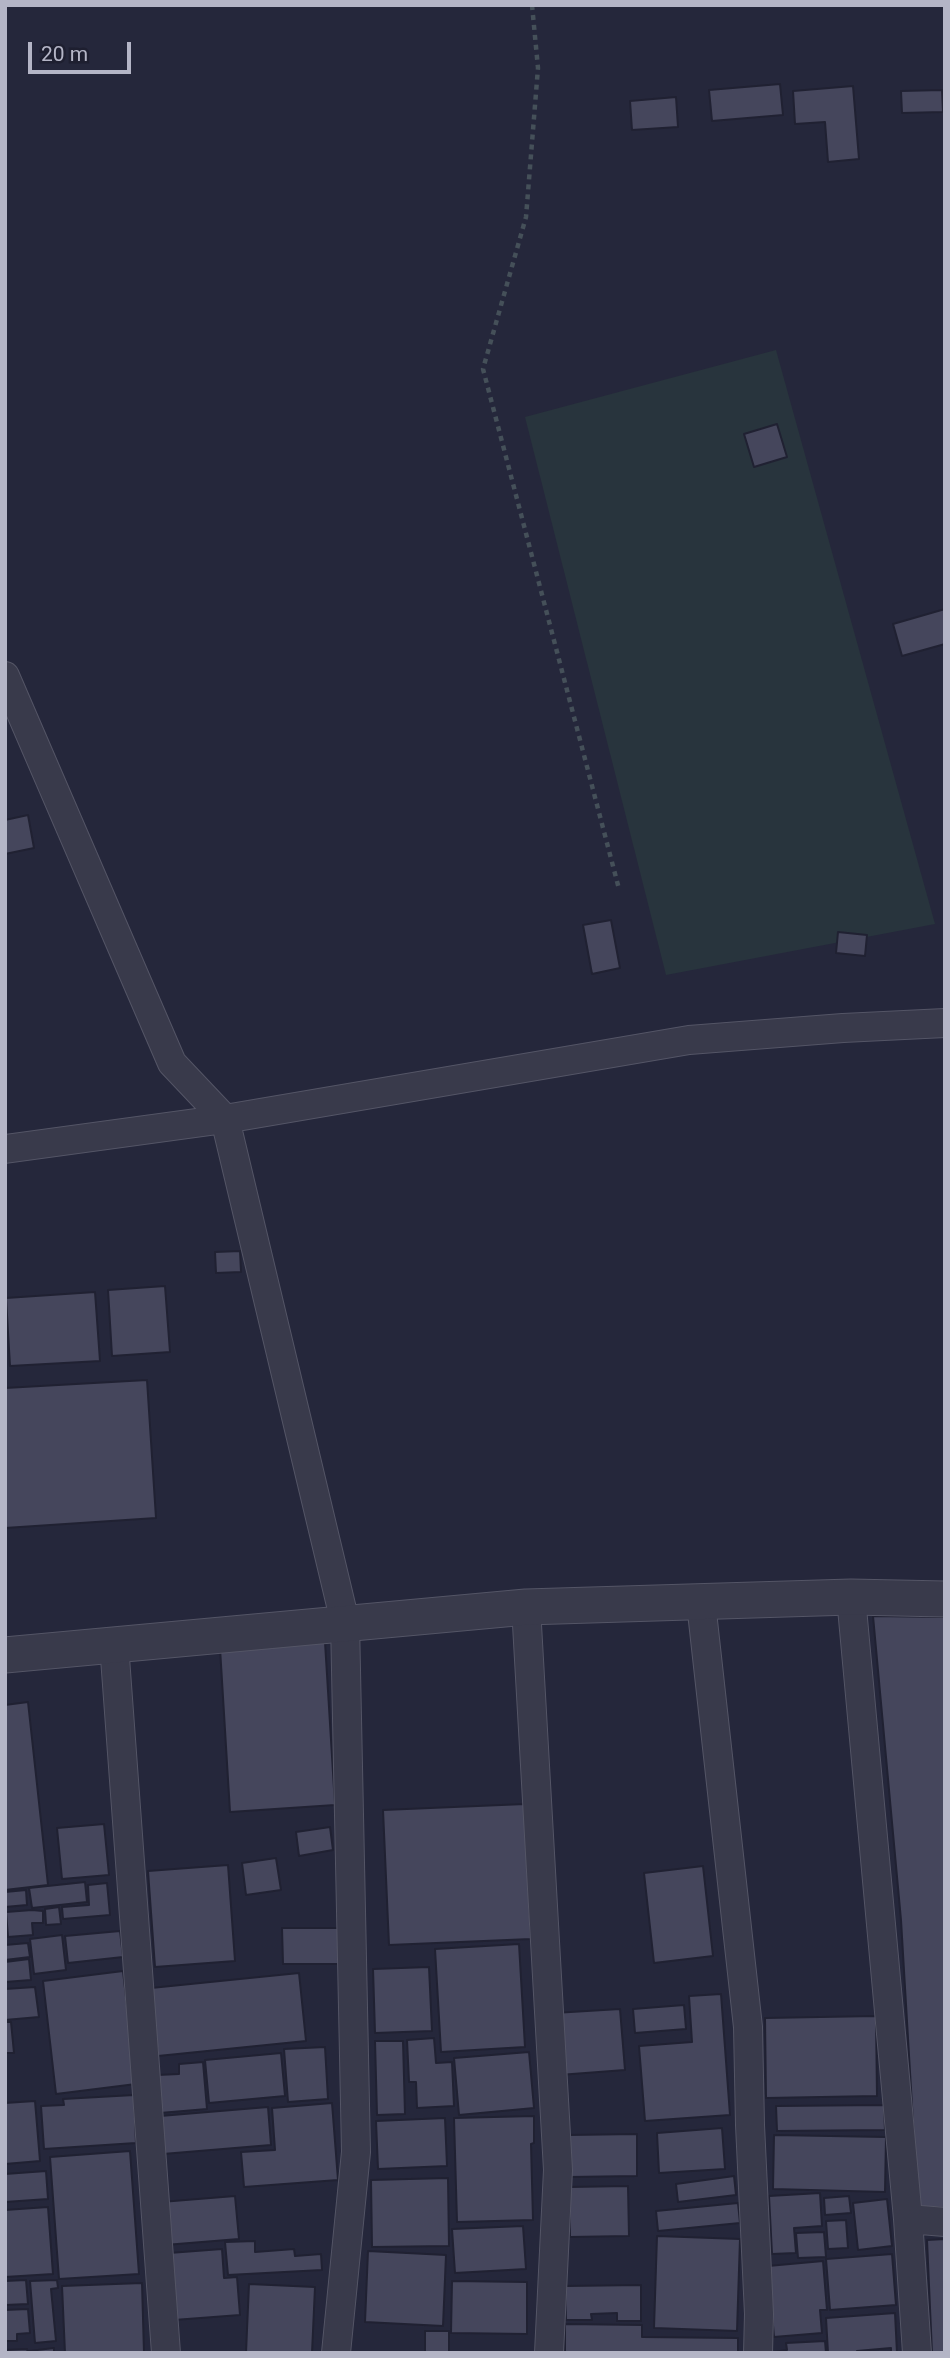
<!DOCTYPE html>
<style>
body{margin:0}
#map{position:relative;width:950px;height:2358px;overflow:hidden;background:#25273b;font-family:Roboto,sans-serif}
canvas{display:block}
.frame{position:absolute;inset:0;border:7px solid #b4b5c6;pointer-events:none}
.scale{position:absolute;left:28px;top:42px;width:103px;height:32px;box-sizing:border-box;border:4px solid #b4b5c6;border-top:0;padding-left:9px;font-size:21px;line-height:24px;white-space:nowrap;color:#b4b5c6;-webkit-text-stroke:5px #1e1f30;paint-order:stroke}
</style>
<div id="map">
<canvas width="950" height="2358"></canvas>
<div class="frame"></div>
<div class="scale">20 m</div>
</div>
<script>
const c = document.querySelector('canvas').getContext('2d');
c.lineJoin = 'round';
function fill(path, color) { c.fillStyle = color; c.fill(path, 'evenodd'); }
const toPath = rows => new Path2D(rows.map(r => 'M' + r).join(''));
function strokePath(path, color, width, dash) { c.strokeStyle = color; c.lineWidth = width; c.lineCap = dash ? 'butt' : 'round'; c.setLineDash(dash || []); c.stroke(path); }
const green = toPath([
 [776,350,935,924,666,975,525,417]
]);
const building = toPath([
 [780,84,783,115,712,121,709,90,780,84],
 [853,86,859,159,828,162,825,122,795,124,793,91,853,86],
 [942,90,943,112,902,113,901,91,942,90],
 [676,97,678,127,632,130,630,101,676,97],
 [777,424,787,457,754,467,744,434,777,424],
 [945,609,945,644,902,656,893,624,945,609],
 [28,815,34,848,5,854,5,820,28,815],
 [611,920,620,968,592,974,583,925,611,920],
 [838,932,867,935,865,956,836,953,838,932],
 [240,1251,241,1272,216,1273,215,1252,240,1251],
 [165,1286,170,1352,112,1356,108,1290,165,1286],
 [95,1292,100,1361,10,1366,6,1298,95,1292],
 [147,1380,156,1518,5,1528,5,1388,147,1380],
 [873,1616,945,1617,945,2208,918,2207,901,1920,873,1616],
 [325,1642,335,1805,230,1812,220,1648,325,1642],
 [28,1702,48,1885,5,1890,5,1705,28,1702],
 [525,1804,531,1939,389,1945,383,1810,525,1804],
 [104,1824,109,1875,62,1879,57,1828,104,1824],
 [330,1827,333,1850,299,1856,296,1832,330,1827],
 [276,1858,281,1890,246,1895,242,1863,276,1858],
 [228,1865,235,1961,155,1967,148,1871,228,1865],
 [703,1866,713,1956,654,1963,644,1873,703,1866],
 [85,1882,87,1902,32,1908,29,1888,85,1882],
 [107,1883,110,1915,63,1919,62,1907,89,1905,88,1885,107,1883],
 [26,1890,27,1905,5,1907,5,1892,26,1890],
 [59,1907,61,1924,46,1925,45,1909,59,1907],
 [32,1910,43,1911,43,1923,32,1923,33,1935,8,1937,6,1912,32,1910],
 [282,1928,338,1928,338,1964,283,1964,282,1928],
 [120,1931,123,1957,68,1963,65,1936,120,1931],
 [62,1935,66,1970,34,1974,30,1939,62,1935],
 [28,1943,30,1957,5,1960,5,1945,28,1943],
 [519,1944,525,2047,441,2052,435,1949,519,1944],
 [29,1959,31,1980,5,1982,5,1962,29,1959],
 [429,1967,432,2031,375,2033,373,1969,429,1967],
 [123,1971,136,2084,56,2094,43,1981,123,1971],
 [299,1973,306,2041,158,2056,151,1988,299,1973],
 [35,1987,39,2017,5,2020,5,1989,35,1987],
 [721,1994,730,2115,645,2121,639,2046,692,2042,689,1996,721,1994],
 [684,2005,686,2029,635,2033,633,2009,684,2005],
 [620,2009,625,2070,559,2075,554,2013,620,2009],
 [876,2016,877,2096,766,2098,765,2018,876,2016],
 [5,2022,11,2022,14,2053,5,2053,5,2022],
 [434,2038,436,2063,452,2062,454,2106,417,2108,416,2082,409,2082,407,2040,434,2038],
 [375,2041,403,2041,405,2114,377,2115,375,2041],
 [325,2047,328,2099,288,2102,284,2049,325,2047],
 [529,2052,534,2108,459,2115,454,2058,529,2052],
 [281,2053,285,2096,209,2103,205,2060,281,2053],
 [203,2062,207,2109,160,2113,157,2075,179,2074,179,2064,203,2062],
 [134,2095,136,2143,44,2149,41,2106,64,2105,63,2099,134,2095],
 [35,2101,40,2161,5,2164,5,2103,35,2101],
 [332,2103,338,2180,244,2187,241,2152,275,2150,272,2108,332,2103],
 [884,2105,885,2130,777,2131,776,2106,884,2105],
 [268,2107,271,2145,163,2154,160,2116,268,2107],
 [534,2116,534,2143,531,2144,533,2220,457,2222,454,2118,534,2116],
 [445,2118,447,2166,378,2169,376,2121,445,2118],
 [722,2128,725,2169,659,2173,657,2133,722,2128],
 [637,2134,637,2176,569,2177,568,2135,637,2134],
 [774,2135,886,2137,885,2192,773,2189,774,2135],
 [130,2151,139,2274,59,2279,50,2157,130,2151],
 [46,2171,48,2199,5,2202,5,2174,46,2171],
 [734,2176,736,2195,678,2202,676,2184,734,2176],
 [448,2178,449,2246,372,2247,371,2180,448,2178],
 [628,2186,629,2236,570,2237,569,2187,628,2186],
 [820,2193,822,2226,794,2228,796,2253,772,2254,769,2196,820,2193],
 [235,2196,239,2239,165,2245,161,2202,235,2196],
 [849,2196,851,2213,825,2215,824,2198,849,2196],
 [887,2199,892,2246,858,2250,853,2203,887,2199],
 [738,2203,740,2223,658,2231,656,2211,738,2203],
 [48,2207,53,2274,5,2277,5,2210,48,2207],
 [846,2220,848,2248,828,2249,826,2221,846,2220],
 [523,2226,526,2269,455,2273,452,2229,523,2226],
 [824,2232,826,2257,798,2258,796,2233,824,2232],
 [657,2236,740,2239,737,2331,654,2328,657,2236],
 [945,2239,945,2353,932,2353,927,2240,945,2239],
 [255,2241,255,2252,294,2249,295,2256,321,2254,322,2270,228,2275,225,2242,255,2241],
 [222,2249,224,2278,237,2277,240,2315,174,2320,169,2253,222,2249],
 [368,2251,446,2255,443,2326,365,2322,368,2251],
 [892,2254,896,2305,830,2310,826,2259,892,2254],
 [823,2261,827,2310,820,2310,822,2333,774,2337,768,2266,823,2261],
 [26,2280,28,2304,5,2305,5,2281,26,2280],
 [57,2280,58,2288,51,2289,56,2341,35,2343,30,2281,57,2280],
 [452,2281,527,2282,527,2334,451,2333,452,2281],
 [142,2283,144,2353,65,2353,62,2286,142,2283],
 [249,2284,315,2287,312,2353,246,2353,249,2284],
 [641,2285,641,2321,617,2321,617,2313,591,2314,592,2320,566,2320,565,2286,641,2285],
 [28,2309,30,2333,17,2334,17,2341,5,2341,5,2310,28,2309],
 [895,2313,897,2353,891,2353,891,2348,857,2351,858,2353,828,2353,826,2318,895,2313],
 [565,2324,642,2325,642,2337,738,2338,738,2353,565,2353,565,2324],
 [425,2331,449,2331,449,2353,425,2353,425,2331],
 [825,2341,826,2353,767,2353,787,2350,786,2343,825,2341],
 [54,2348,54,2353,30,2353,29,2351,54,2348],
 [27,2349,28,2353,5,2353,5,2350,27,2349]
]);
const path = toPath([
 [532,5,538,68,526,217,483,369,619,889]
]);
const minor = toPath([
 [5,676,172,1063,225,1119,345,1622,356,2152,336,2353],
 [5,1149,225,1119,689,1040,843,1028,945,1023],
 [851,1597,908,2219,917,2353],
 [701,1603,748,2027,750,2125,759,2314,758,2353],
 [526,1607,558,2170,549,2353],
 [114,1644,166,2353],
 [908,2219,945,2222]
]);
const tertiary = toPath([
 [5,1655,526,1607,851,1597,945,1599]
]);
fill(green, '#28343d');
fill(building, '#45465c');
strokePath(building, '#202132', 2);
strokePath(minor, '#545566', 30);
strokePath(tertiary, '#545566', 37);
strokePath(path, '#455059', 4.5, [5, 5]);
strokePath(minor, '#393a4b', 28);
strokePath(tertiary, '#393a4b', 35);
</script>
